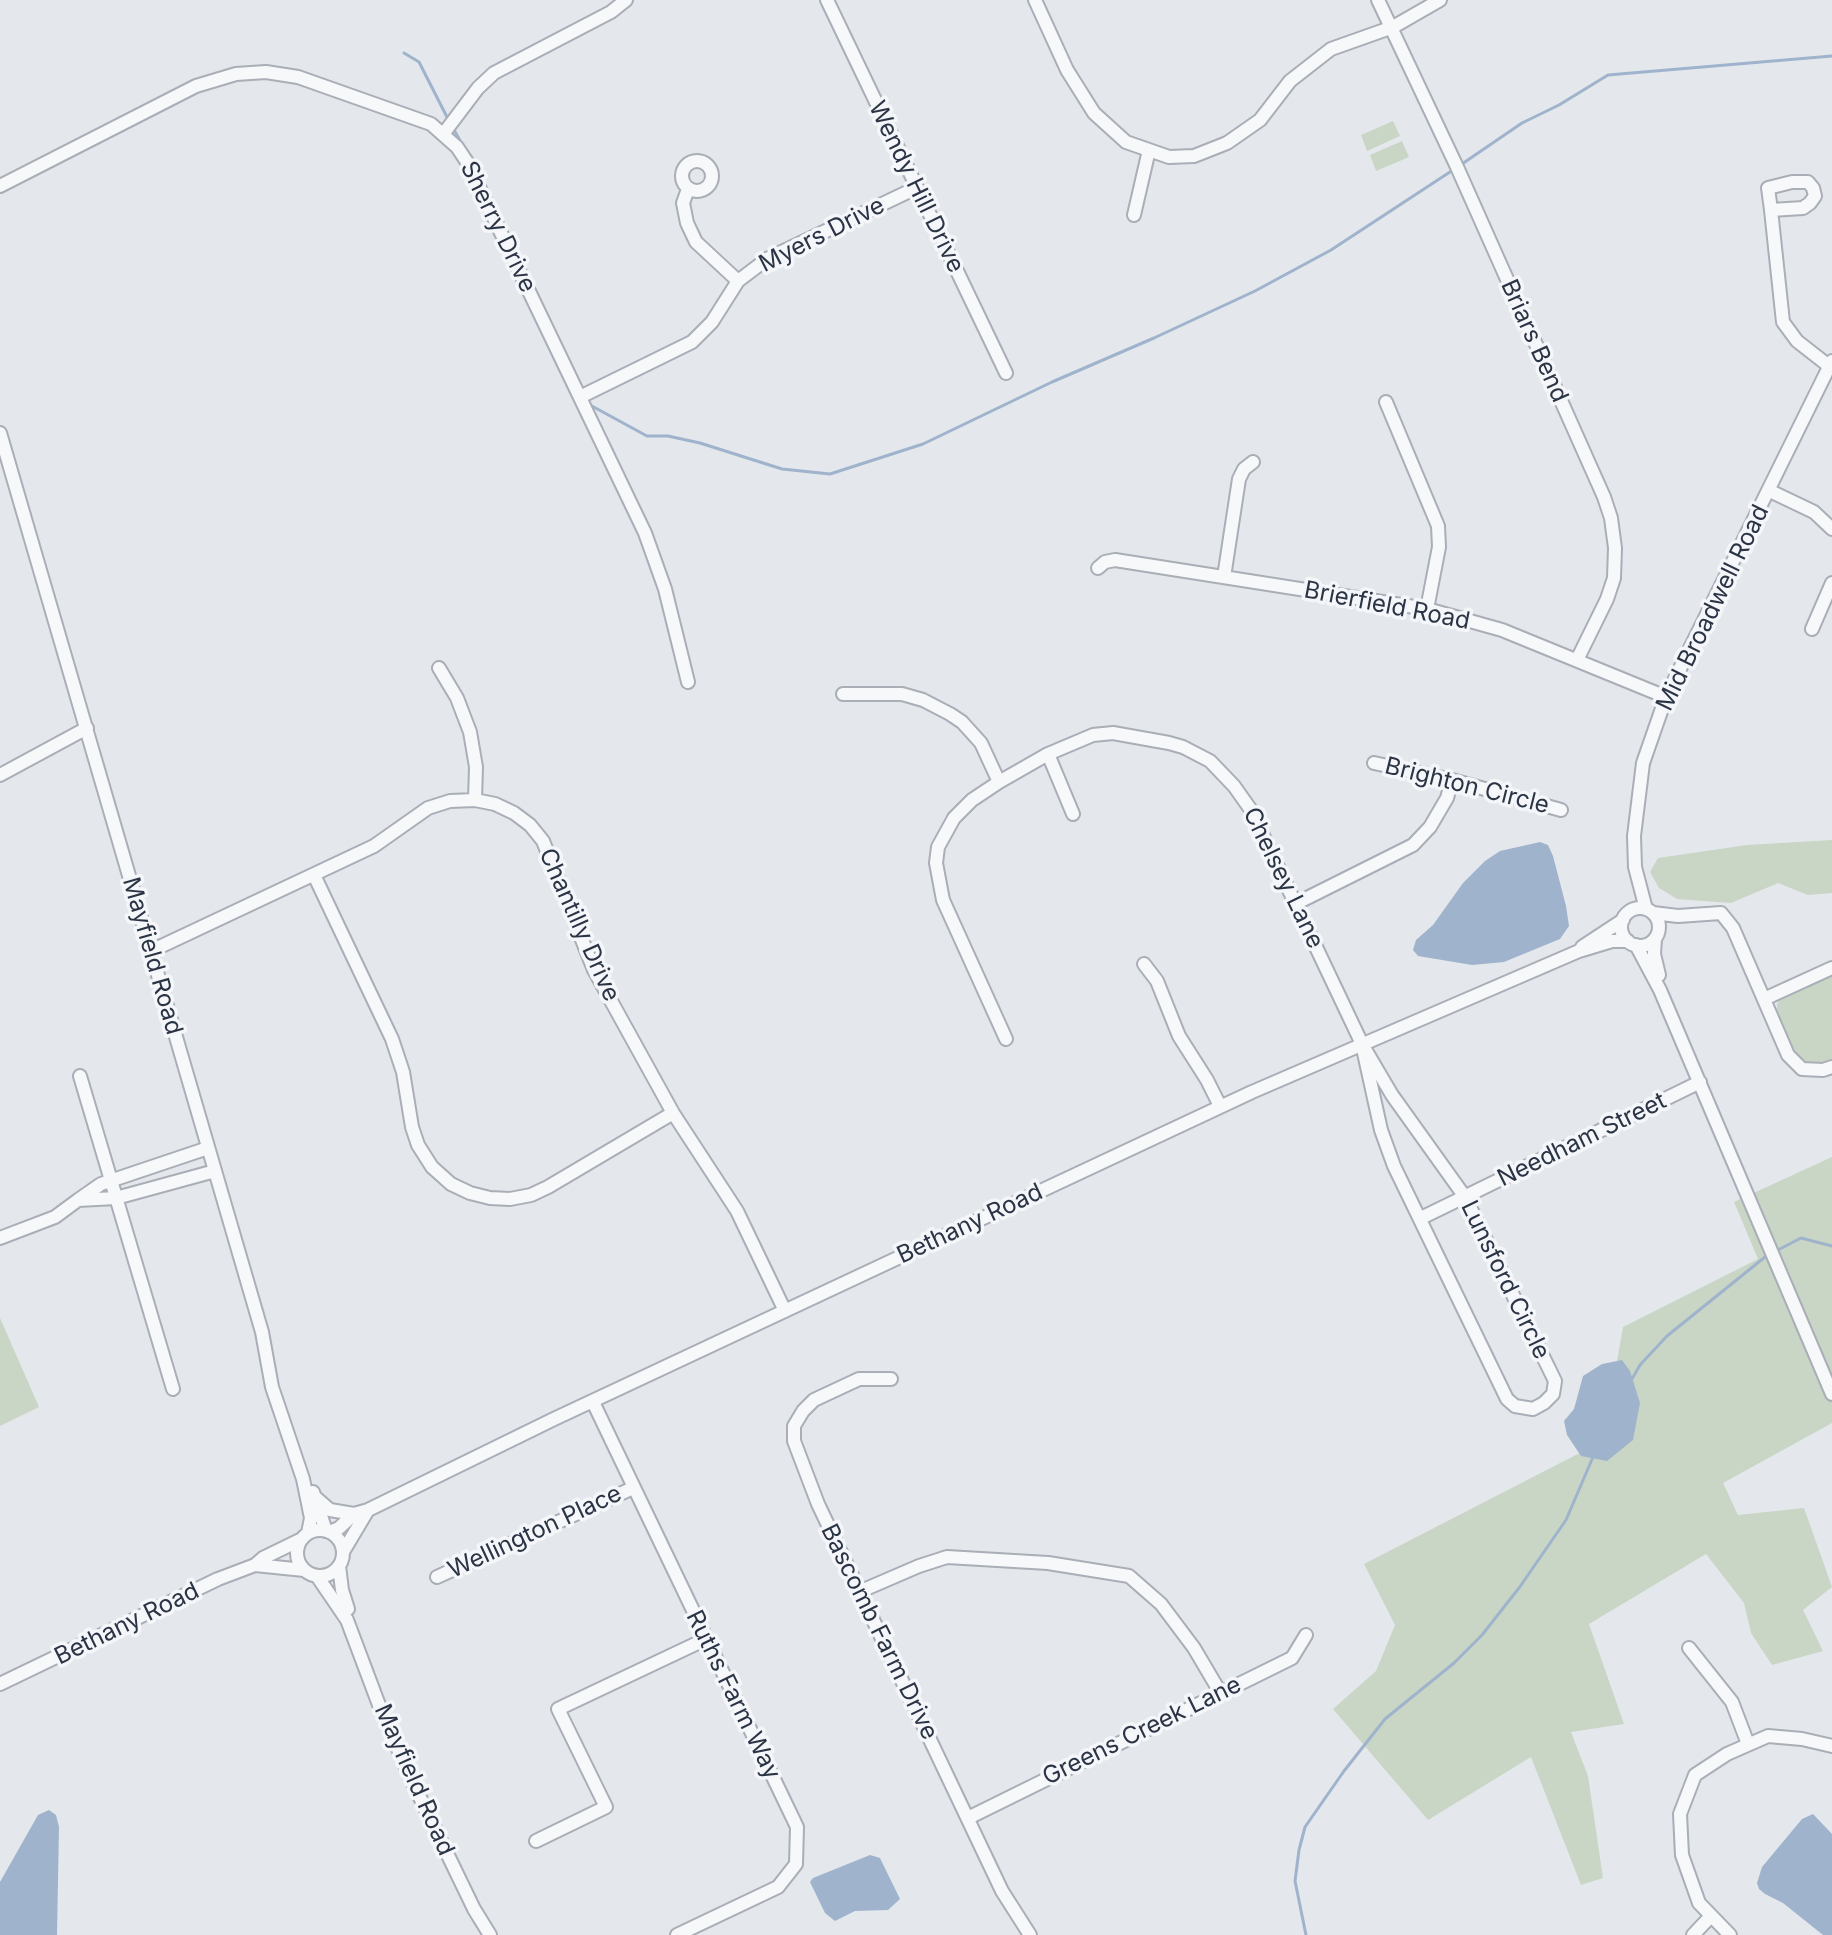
<!DOCTYPE html>
<style>
body{margin:0}
canvas{display:block;background:#e4e7ec}
</style>
<canvas width="1832" height="1935"></canvas>
<script>
const c = document.querySelector('canvas').getContext('2d');
c.lineJoin = 'round';
function fill(path, color) { c.fillStyle = color; c.fill(path, 'evenodd'); }
const toPath = rows => new Path2D(rows.map(r => 'M' + r).join(''));
function strokePath(path, color, width, dash) { c.strokeStyle = color; c.lineWidth = width; c.lineCap = dash ? 'butt' : 'round'; c.setLineDash(dash || []); c.stroke(path); }
function label(font, color, halo, rows, align = 'center') {
  c.font = font + ' Inter,sans-serif'; c.lineWidth = 7; c.setLineDash([]); c.textBaseline = 'middle'; c.strokeStyle = halo; c.fillStyle = color; for (const [text, x, y, turn = 0] of rows) {
    c.save(); c.translate(x, y); c.rotate((+turn || 0) * Math.PI / 180); c.textAlign = isNaN(turn) ? turn : align; if (halo) c.strokeText(text, 0, 0); c.fillText(text, 0, 0); c.restore();
  }
}
const green = toPath([
 [1393,121,1400,136,1367,151,1361,135],
 [1402,141,1409,157,1376,171,1370,155],
 [1832,840,1832,893,1808,895,1778,883,1731,903,1677,899,1659,888,1650,872,1658,858,1747,845],
 [1832,976,1832,1061,1815,1065,1807,1064,1791,1046,1777,1015,1777,1004,1780,999],
 [1832,1157,1832,1423,1723,1483,1738,1515,1804,1508,1832,1587,1803,1610,1823,1651,1772,1665,1751,1633,1744,1603,1706,1554,1589,1624,1624,1724,1571,1732,1588,1776,1603,1878,1581,1885,1531,1757,1428,1820,1333,1709,1376,1671,1395,1625,1364,1564,1603,1441,1623,1327,1758,1259,1734,1202],
 [0,1318,39,1407,0,1426]
]);
const water = toPath([
 [1540,842,1548,845,1553,856,1566,906,1569,926,1560,939,1504,962,1472,965,1418,956,1413,950,1416,940,1433,925,1463,883,1485,861,1500,851],
 [1622,1360,1630,1371,1640,1403,1633,1440,1607,1461,1581,1456,1567,1435,1564,1421,1574,1409,1583,1376,1602,1364],
 [49,1810,56,1815,59,1827,57,1935,0,1935,0,1882,38,1815],
 [1813,1814,1832,1834,1832,1935,1823,1935,1783,1903,1765,1894,1759,1889,1757,1883,1762,1867,1802,1819],
 [870,1855,880,1858,900,1899,888,1910,855,1911,835,1921,825,1913,810,1882,813,1878]
]);
const stream = toPath([
 [404,53,419,62,449,121],
 [453,128,463,146],
 [471,159,481,177],
 [1459,166,1522,123,1559,105,1608,75,1832,56],
 [532,311,561,372],
 [590,405,647,436,668,436,700,443,782,469,830,474,923,444,1052,382,1154,338,1255,291,1331,250,1453,170],
 [1776,1251,1801,1238,1832,1246],
 [1632,1379,1640,1365,1667,1336,1765,1257],
 [1306,1935,1295,1881,1299,1850,1305,1827,1344,1771,1385,1719,1454,1663,1482,1635,1519,1588,1566,1520,1593,1457]
]);
const minor = toPath([
 [827,0,1006,373],
 [1035,0,1067,70,1094,113,1126,142,1169,157,1194,156,1227,143,1260,120,1290,81,1331,49,1393,27,1440,0],
 [1378,0,1457,167,1604,497,1611,518,1615,548,1614,578,1607,599,1577,660],
 [444,133,478,88,494,73,611,12,626,0],
 '682 176a15 15 0 1 1 30 0a15 15 0 1 1-30 0Z',
 [0,186,196,86,236,74,266,72,298,77,431,124,457,147,467,162,645,533,665,589,688,682],
 [688,189,683,203,687,223,696,242,738,281],
 [1771,210,1803,208,1810,203,1815,196,1813,188,1808,182,1792,182,1768,188,1771,210,1783,322,1797,341,1829,366],
 [1134,215,1149,150],
 [580,397,692,342,712,322,738,281,767,259,916,188],
 [1386,402,1438,526,1439,547,1427,609],
 [0,433,262,1332,272,1387,303,1479,311,1518,308,1533],
 [1770,491,1814,512,1832,529],
 [1098,568,1105,562,1115,560,1427,609,1502,630,1666,697],
 [1224,577,1239,479,1244,469,1253,462],
 [1812,629,1832,583],
 [439,668,457,698,470,732,476,767,475,800],
 [843,694,902,694,923,700,950,714,962,722,981,743,999,782],
 [1048,754,1073,814],
 [1374,763,1452,780,1561,810],
 [0,775,87,728],
 [314,875,392,1039,403,1072,412,1127,418,1145,432,1167,451,1184,470,1193,490,1198,510,1199,531,1195,548,1187,673,1113],
 [1297,903,1413,845,1430,827,1447,798,1452,780],
 '1621 927a19 19 0 1 1 38 0a19 19 0 1 1-38 0Z',
 [1646,909,1635,867,1634,836,1643,763,1666,697,1832,361],
 [1653,913,1678,916,1721,913,1733,928,1788,1055,1802,1069,1823,1070,1832,1067],
 [1655,939,1654,954,1659,975],
 [1636,945,1660,990,1832,1394],
 [1582,947,1623,920],
 [151,951,374,846,428,808,450,801,475,800,495,804,514,813,530,825,543,841,594,970,673,1113,737,1211,785,1311],
 [1144,964,1157,981,1179,1036,1207,1080,1220,1106],
 [1764,999,1832,968],
 [1006,1039,943,900,936,863,938,847,954,818,972,800,999,782,1048,754,1093,735,1113,733,1169,743,1183,747,1210,761,1234,786,1251,810,1362,1044,1392,1095,1465,1197,1555,1381,1553,1394,1544,1403,1533,1409,1515,1406,1507,1399,1394,1166,1381,1130,1362,1044],
 [80,1076,173,1389],
 [208,1148,101,1184,78,1200,116,1198,215,1171],
 [1421,1218,1700,1082],
 [0,1238,55,1217,78,1200],
 [891,1379,859,1379,814,1400,803,1411,794,1426,794,1441,818,1504,1002,1891,1030,1935],
 [593,1402,797,1827,796,1864,778,1887,677,1935],
 [313,1492,326,1531],
 [315,1497,330,1510,354,1514],
 '297 1553a23 23 0 1 1 46 0a23 23 0 1 1-46 0Z',
 [329,1532,339,1528,354,1514,368,1510,554,1419,1252,1092,1579,951,1612,941,1628,941],
 [343,1552,368,1510],
 [255,1565,304,1570],
 [339,1566,342,1590,348,1609],
 [317,1576,347,1620,382,1713,414,1785,474,1909,490,1935],
 [437,1577,633,1488],
 [861,1591,919,1566,947,1557,1048,1563,1129,1576,1161,1604,1194,1648,1220,1692],
 [1689,1648,1732,1702,1748,1744],
 [0,1684,218,1579,255,1565,263,1558,300,1540],
 [968,1818,1292,1658,1306,1635],
 [536,1841,606,1807,558,1709,706,1639],
 [1693,1935,1711,1916],
 [1730,1935,1699,1903,1682,1855,1680,1814,1695,1775,1727,1754,1768,1736,1802,1739,1832,1746]
]);
const streetNames = [
 ["Wendy Hill Drive",916,187,64],
 ["Sherry Drive",498,227,64],
 ["Myers Drive",822,235,-27],
 ["Briars Bend",1534,341,66],
 ["Brierfield Road",1387,606,11],
 ["Mid Broadwell Road",1713,608,-64],
 ["Brighton Circle",1467,786,14],
 ["Chelsey Lane",1283,878,64],
 ["Chantilly Drive",579,925,66],
 ["Mayfield Road",152,956,74],
 ["Needham Street",1582,1140,-26],
 ["Bethany Road",970,1224,-25],
 ["Lunsford Circle",1505,1280,64],
 ["Wellington Place",535,1532,-25],
 ["Bethany Road",127,1624,-26],
 ["Bascomb Farm Drive",879,1632,64],
 ["Ruths Farm Way",733,1695,64],
 ["Greens Creek Lane",1142,1731,-26],
 ["Mayfield Road",414,1780,66]
];
fill(green, '#c9d6c5');
fill(water, '#9fb4cc');
strokePath(stream, '#9fb4cc', 3);
strokePath(minor, '#a9aeb7', 16);
strokePath(minor, '#f7f8fa', 12);
label('24px', '#2b3445', '#f4f6f9', streetNames);
</script>
